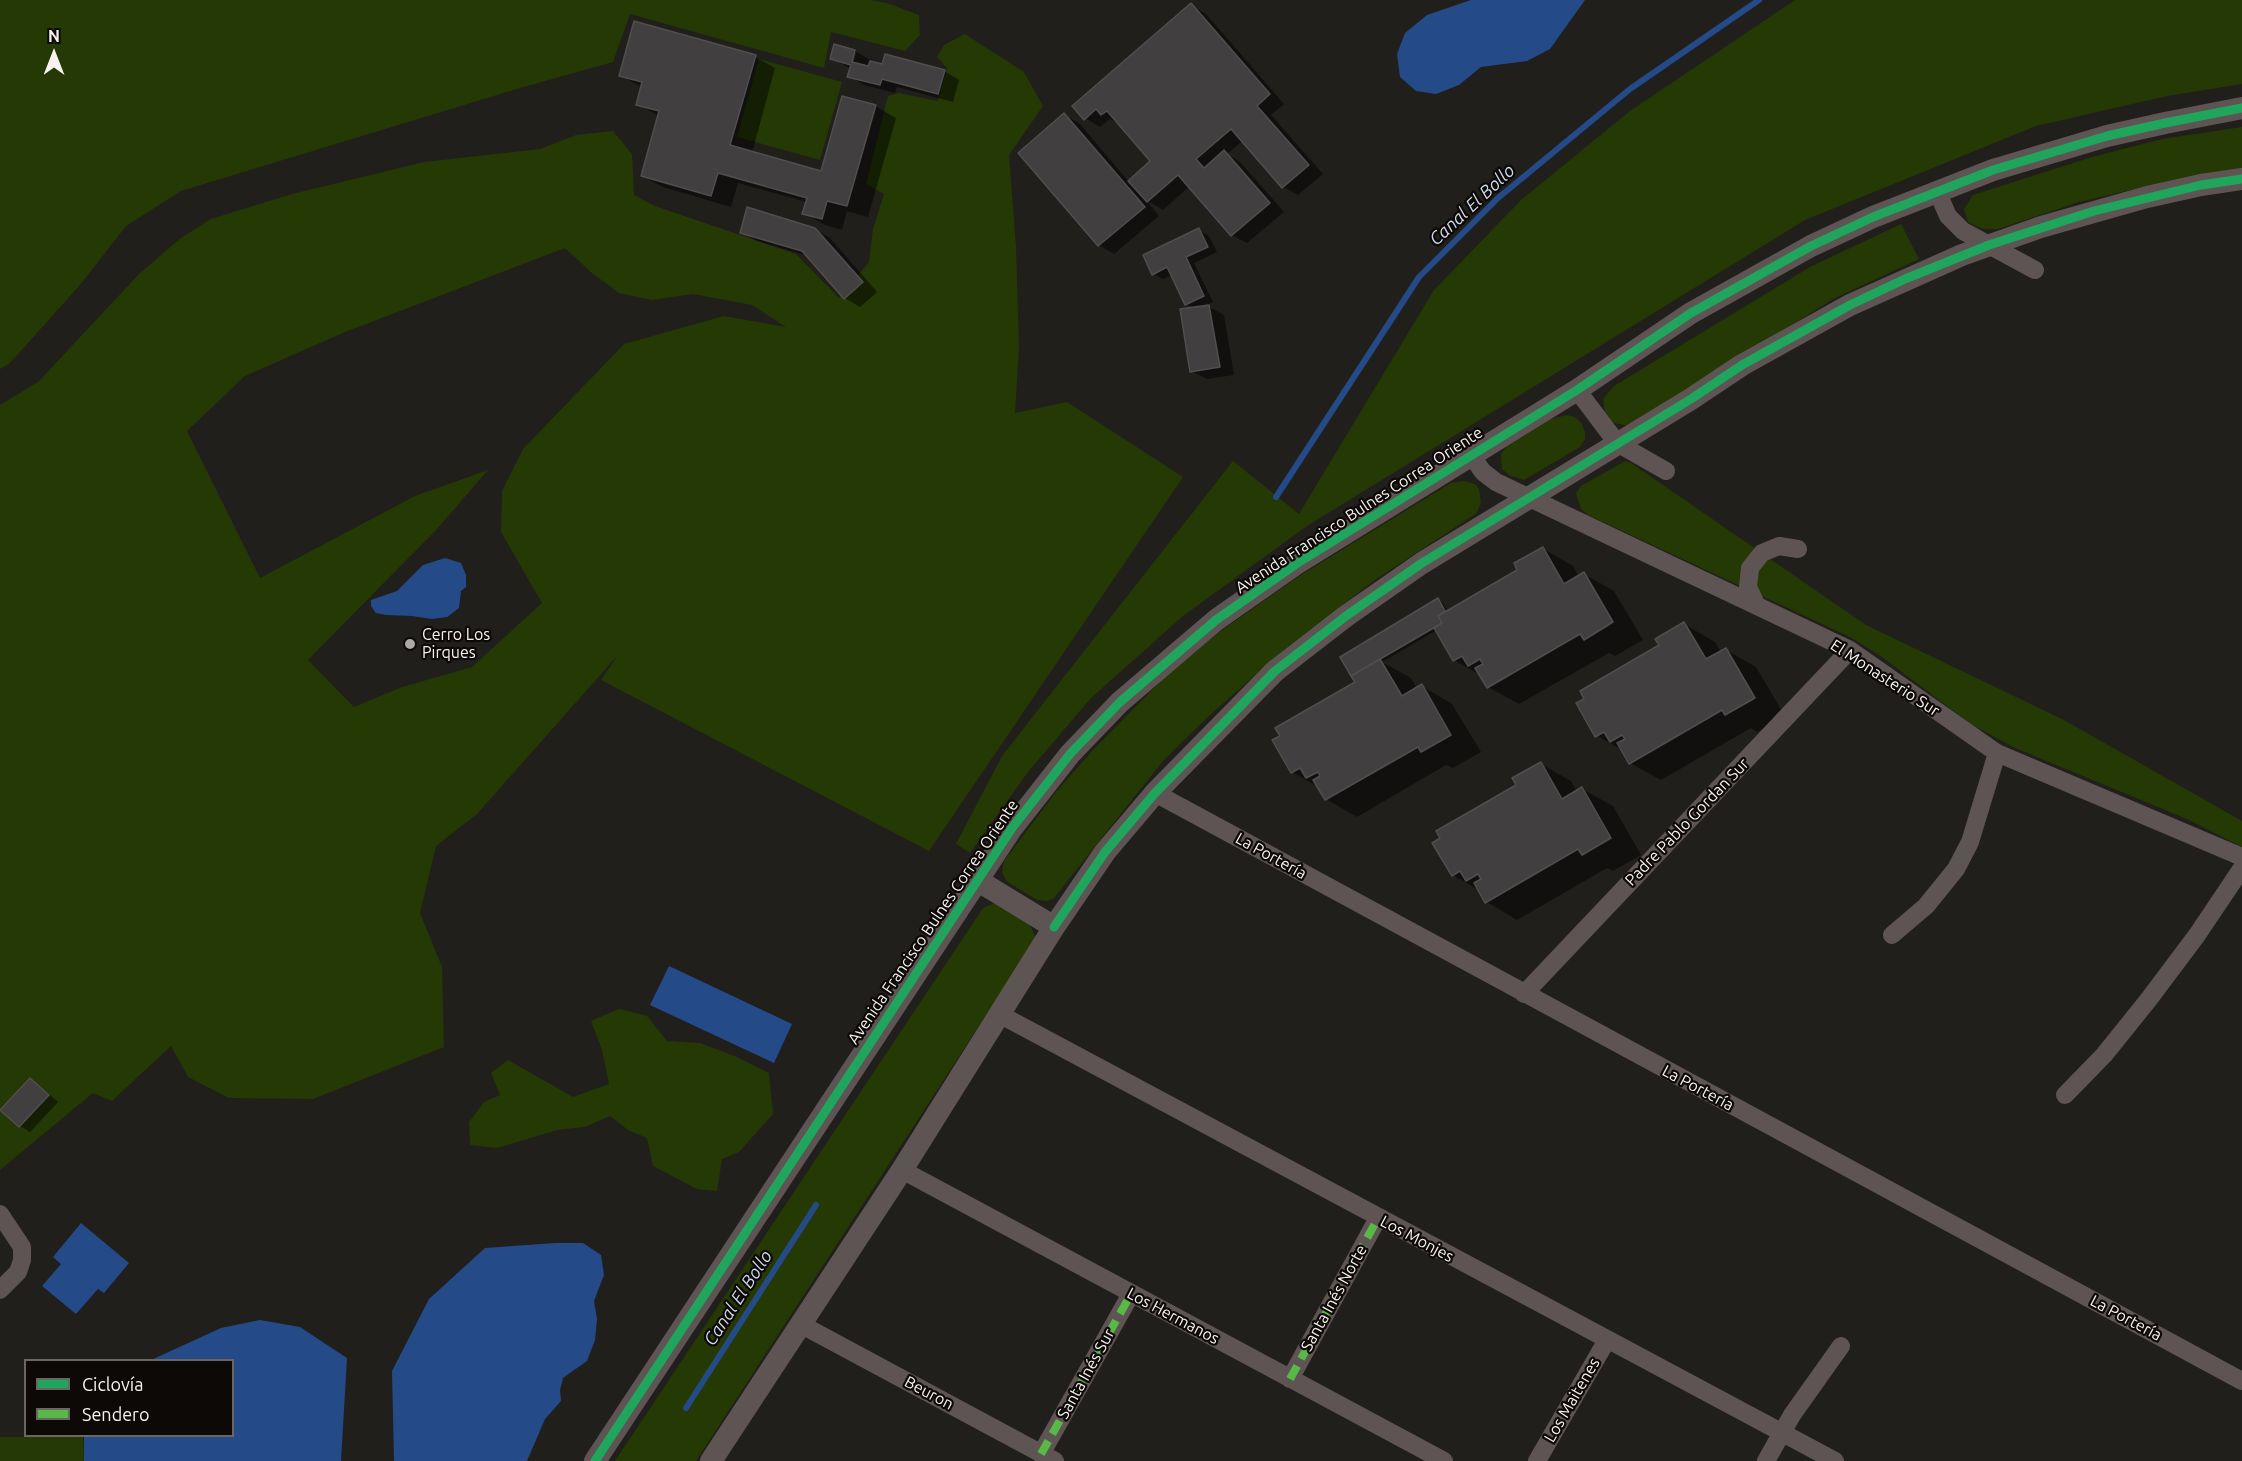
<!DOCTYPE html>
<meta charset="utf-8">
<style>
body{margin:0}
#map{position:relative;width:2242px;height:1461px;overflow:hidden;background:#211f1c;font-family:Ubuntu,sans-serif}
canvas{display:block}
.legend{position:absolute;left:24px;top:1359px;width:210px;height:78px;box-sizing:border-box;background:#0c0907;border:2px solid #6a6664;margin:0;padding:8px 10px;list-style:none;font-size:18px;color:#f7f2ef}
.legend li{display:flex;align-items:center;gap:12px;height:30px}
.legend b{width:30px;border:2px solid #6a6664}
.north{position:absolute;left:24px;top:24px;width:60px;height:60px;-webkit-text-stroke:4px #0c0907;paint-order:stroke;rotate:0deg;font-size:16px;font-weight:700;line-height:24px;text-align:center;color:#f7f2ef}
.north::after{content:'';display:block;margin:auto;width:21px;height:27px;background:#f7f2ef;clip-path:polygon(50% 0,100% 100%,50% 72%,0 100%)}
</style>
<div id="map">
<canvas width="2242" height="1461"></canvas>
<ul class="legend">
<li><b style="height:8px;background:#20a55d"></b>Ciclovía</li>
<li><b style="height:8px;background:#58b947"></b>Sendero</li>
</ul>
<div class="north">N</div>
</div>
<script>
const c = document.querySelector('canvas').getContext('2d');
c.lineJoin = 'round';
function fill(path, color) { c.fillStyle = color; c.fill(path, 'evenodd'); }
const toPath = rows => new Path2D(rows.map(r => 'M' + r).join(''));
function strokePath(path, color, width, dash) { c.strokeStyle = color; c.lineWidth = width; c.lineCap = dash ? 'butt' : 'round'; c.setLineDash(dash || []); c.stroke(path); }
function label(font, color, halo, rows, align = 'center') {
  c.font = font + ' Ubuntu,sans-serif'; c.lineWidth = 4.5; c.setLineDash([]); c.textBaseline = 'middle'; c.strokeStyle = halo; c.fillStyle = color; for (const [text, x, y, turn = 0] of rows) {
    c.save(); c.translate(x, y); c.rotate((+turn || 0) * Math.PI / 180); c.textAlign = isNaN(turn) ? turn : align; if (halo) c.strokeText(text, 0, 0); c.fillText(text, 0, 0); c.restore();
  }
}
const green = toPath([
 [0,0,870,0,887,3,919,15,920,35,905,51,831,32,824,68,630,14,613,62,520,88,181,191,126,226,80,285,10,363,0,369],
 [1795,0,2242,0,2242,84,2167,96,2036,126,1805,220,1307,526,1183,616,1090,699,1028,772,970,853,956,844,1002,756,1233,461,1299,514,1434,290,1521,200,1630,111],
 [965,34,1024,72,1043,106,1009,155,1016,247,1019,347,1015,413,1067,402,1183,477,929,851,601,680,618,655,477,814,436,846,420,913,442,967,444,1047,313,1099,229,1098,188,1077,171,1046,112,1101,93,1093,0,1170,0,405,38,382,140,273,181,238,211,219,292,194,424,162,540,149,576,135,613,131,632,154,634,195,655,206,796,254,839,298,869,262,873,229,884,194,866,184,888,96,899,93,938,101,947,68,937,57,944,45],
 [565,248,592,273,619,293,652,300,693,294,752,305,786,327,724,316,624,344,523,449,502,491,501,532,542,603,472,667,402,687,354,707,308,660,437,529,488,470,415,496,260,578,187,431,245,376,345,332],
 [759,59,842,82,820,160,737,137],
 [2242,127,2242,171,2165,182,2079,202,1998,229,1982,229,1968,222,1964,209,1973,195,2092,157,2162,139],
 [1901,224,1919,259,1835,298,1629,426,1614,423,1605,414,1603,399,1614,386,1810,267],
 [1567,415,1575,417,1582,424,1585,433,1585,439,1580,447,1524,480,1509,475,1502,469,1501,454,1507,446,1551,419],
 [1625,461,1631,463,1866,625,2064,720,2242,821,2242,847,2187,819,2015,748,1971,724,1882,657,1850,637,1588,515,1581,509,1576,493,1581,486],
 [1464,481,1475,484,1479,489,1481,502,1477,513,1375,580,1286,648,1210,715,1163,761,1054,898,1048,901,1037,900,1006,881,1002,872,1004,861,1056,792,1092,751,1162,680,1218,633,1301,575,1451,483],
 [997,902,1030,925,1036,938,696,1461,615,1461,983,908],
 [619,1009,647,1016,667,1041,700,1043,737,1057,769,1073,773,1114,739,1152,722,1159,717,1191,697,1189,653,1166,647,1138,628,1130,610,1116,585,1127,557,1130,497,1148,470,1145,469,1122,484,1102,500,1095,491,1073,508,1060,573,1097,609,1084,602,1050,591,1021],
 [0,1437,83,1437,84,1461,0,1461]
]);
const water = toPath([
 [1471,0,1585,0,1550,49,1527,61,1481,67,1459,85,1436,94,1416,91,1400,77,1397,54,1405,33,1427,15],
 [445,558,461,563,466,575,466,587,461,591,459,608,447,617,432,619,412,616,386,615,376,613,371,606,371,600,397,591,423,565],
 [669,966,792,1024,774,1063,650,1005],
 [81,1223,129,1263,104,1293,98,1289,76,1314,42,1286,61,1264,53,1257],
 [555,1243,583,1243,601,1255,604,1275,594,1301,597,1319,595,1340,587,1361,563,1378,560,1390,561,1401,545,1419,527,1461,394,1461,392,1371,429,1299,485,1248],
 [260,1320,300,1327,347,1358,341,1461,84,1461,84,1436,232,1436,232,1360,151,1360,221,1328]
]);
const shadow = toPath([
 [1191,5,1206,14,1284,104,1271,115,1323,174,1298,195,1283,187,1243,141,1227,154,1239,161,1284,212,1247,243,1232,235,1190,186,1163,210,1146,200,1159,216,1114,254,1099,245,1065,115,1080,124,1129,182,1153,161,1117,123,1110,119,1100,127,1085,118],
 [855,51,870,60,869,62,883,66,944,71,959,80,953,102,897,87,895,93,864,85,849,76,856,53,853,53,849,68,832,58],
 [755,57,775,68,752,153,822,173,875,106,896,118,868,217,847,211,842,230,825,225,804,213,807,202,738,183,731,207,663,187,642,176,659,116,637,104,641,87,621,75],
 [814,229,830,238,877,292,860,307,845,298,808,256,757,241,742,232],
 [1199,230,1209,236,1217,252,1194,263,1213,302,1206,305,1224,315,1234,375,1207,379,1191,371,1195,308,1186,304,1173,275,1163,279,1153,274],
 [1542,548,1573,566,1579,577,1584,574,1614,591,1643,640,1615,656,1609,653,1519,704,1488,687,1482,676,1454,660,1437,630,1382,662,1411,678,1417,689,1422,686,1452,704,1481,752,1453,768,1446,765,1357,817,1326,799,1320,788,1292,772,1357,683,1342,657,1438,600,1443,603,1448,612,1519,570],
 [1684,624,1715,642,1721,652,1726,650,1756,667,1785,716,1757,732,1751,728,1661,780,1630,763,1624,751,1596,735,1661,646],
 [1541,764,1571,781,1577,792,1582,789,1613,806,1641,855,1613,871,1607,868,1517,920,1487,902,1480,891,1453,875,1518,786],
 [30,1080,40,1086,58,1102,30,1132,20,1126,2,1110]
]);
const stream = toPath([
 [1276,497,1419,277,1498,198,1630,89,1759,0],
 [686,1408,816,1205]
]);
const building = toPath([
 [1191,3,1270,94,1257,106,1309,165,1282,188,1231,129,1196,159,1204,168,1224,150,1270,203,1231,236,1178,175,1147,202,1128,181,1150,161,1107,111,1101,115,1096,109,1084,120,1072,106,1191,3],
 [634,21,756,55,730,145,821,171,842,96,876,105,847,206,827,201,822,219,802,214,807,198,718,173,711,196,641,176,659,111,636,105,642,82,619,76,634,21],
 [834,44,855,50,852,62,868,66,870,61,882,64,885,54,945,70,938,94,882,79,880,85,847,77,851,65,830,59,834,44],
 [1064,113,1145,207,1098,246,1018,153,1064,113],
 [747,207,815,228,863,282,844,299,802,251,740,233,747,207],
 [1199,228,1208,247,1186,257,1204,296,1185,305,1167,267,1152,275,1143,255,1199,228],
 [1209,305,1220,367,1190,372,1180,309,1209,305],
 [1543,547,1564,584,1584,572,1613,622,1584,640,1580,634,1487,688,1475,668,1483,664,1480,659,1468,666,1462,656,1453,661,1434,628,1442,623,1438,616,1517,570,1514,563,1543,547],
 [1438,598,1445,611,1438,616,1442,623,1351,676,1340,657,1438,598],
 [1684,622,1706,659,1726,648,1755,698,1725,715,1722,710,1629,764,1617,743,1625,739,1622,735,1610,742,1604,732,1595,737,1576,703,1584,699,1580,691,1659,645,1655,639,1684,622],
 [1380,659,1402,696,1422,684,1451,735,1421,752,1418,747,1325,800,1313,780,1320,776,1318,772,1306,778,1300,768,1291,773,1272,740,1280,736,1275,728,1355,682,1351,676,1380,659],
 [1541,762,1562,799,1582,787,1611,838,1582,855,1578,849,1485,903,1474,883,1481,879,1478,874,1466,881,1460,871,1452,876,1432,843,1440,838,1436,831,1516,785,1512,778,1541,762],
 [30,1078,49,1095,19,1127,0,1110,30,1078]
]);
const minor = toPath([
 [1937,191,1948,216,1963,231,2035,270],
 [1577,390,1617,443,1666,471],
 [1471,455,1483,472,1496,482,1850,650,1997,753,2242,857],
 [1756,604,1748,587,1750,568,1762,553,1779,546,1798,549],
 [1155,793,2242,1381],
 [1892,935,1926,906,1956,869,1970,842,1997,753],
 [1524,994,1850,650],
 [999,1014,1835,1461],
 [2065,1095,2104,1055,2149,999,2197,935,2242,868],
 [902,1170,1444,1461],
 [0,1214,22,1247,22,1260,18,1272,0,1290],
 [802,1325,1055,1461],
 [1290,1379,1378,1218],
 [1041,1454,1131,1294],
 [1537,1461,1607,1340],
 [1766,1461,1792,1415,1841,1346]
]);
const tertiary = toPath([
 [977,880,1054,927],
 [595,1461,1012,828,1070,754,1120,702,1216,620,1296,564,1577,390,1691,313,1811,246,1873,217,1993,170,2107,136,2165,123,2242,108],
 [711,1461,902,1170,1054,927,1105,852,1155,793,1275,671,1346,616,1422,563,1691,399,1742,365,1850,305,1962,255,2041,227,2147,197,2201,185,2242,179]
]);
const quiet = toPath([
 [1290,1379,1378,1218],
 [1041,1454,1131,1294]
]);
const cycleway = toPath([
 [1054,927,1105,852,1155,793,1275,671,1346,616,1422,563,1691,399,1742,365,1850,305,1905,279,1989,245,2094,211,2201,185,2242,179],
 [595,1461,1012,828,1070,754,1120,702,1216,620,1296,564,1577,390,1691,313,1811,246,1873,217,1993,170,2107,136,2165,123,2242,108]
]);
const markers = [
 [410,644,6,"#aca8a5"]
];
const streetNames = [
 ["Avenida Francisco Bulnes Correa Oriente",1359,510,-33],
 ["El Monasterio Sur",1885,678,33],
 ["Padre Pablo Gordan Sur",1687,822,-46],
 ["La Portería",1271,856,29],
 ["Avenida Francisco Bulnes Correa Oriente",933,922,-56],
 ["La Portería",1698,1088,28],
 ["Los Monjes",1417,1239,28],
 ["Santa Inés Norte",1334,1298,-61],
 ["Los Hermanos",1173,1316,28],
 ["La Portería",2126,1318,28],
 ["Santa Inés Sur",1086,1374,-61],
 ["Beuron",929,1393,28],
 ["Los Maitenes",1572,1400,-60]
];
const poiNames = [
 ["Cerro Los",422,635],
 ["Pirques",422,653]
];
const waterNames = [
 ["Canal El Bollo",1472,205,-43],
 ["Canal El Bollo",738,1298,-57]
];
fill(green, '#243904');
fill(water, '#244a87');
fill(shadow, '#0007');
strokePath(stream, '#244a87', 6);
fill(building, '#413f3f');
strokePath(building, '#504e4f', 1.5);
strokePath(minor, '#5f5454', 18);
strokePath(tertiary, '#5f5454', 22);
strokePath(quiet, '#58b947', 8, [15, 8]);
strokePath(cycleway, '#20a55d', 9);
for (const [x, y, r, color] of markers) { const dot = new Path2D(); dot.arc(x, y, r, 0, 2 * Math.PI); c.fillStyle = color; c.fill(dot); strokePath(dot, '#0c0907', 2); }
label('16px', '#f7f2ef', '#0c0907', streetNames);
label('16px', '#f7f2ef', '#0c0907', poiNames, 'left');
label('italic 18px', '#cedaee', '#0c0907', waterNames);
</script>
